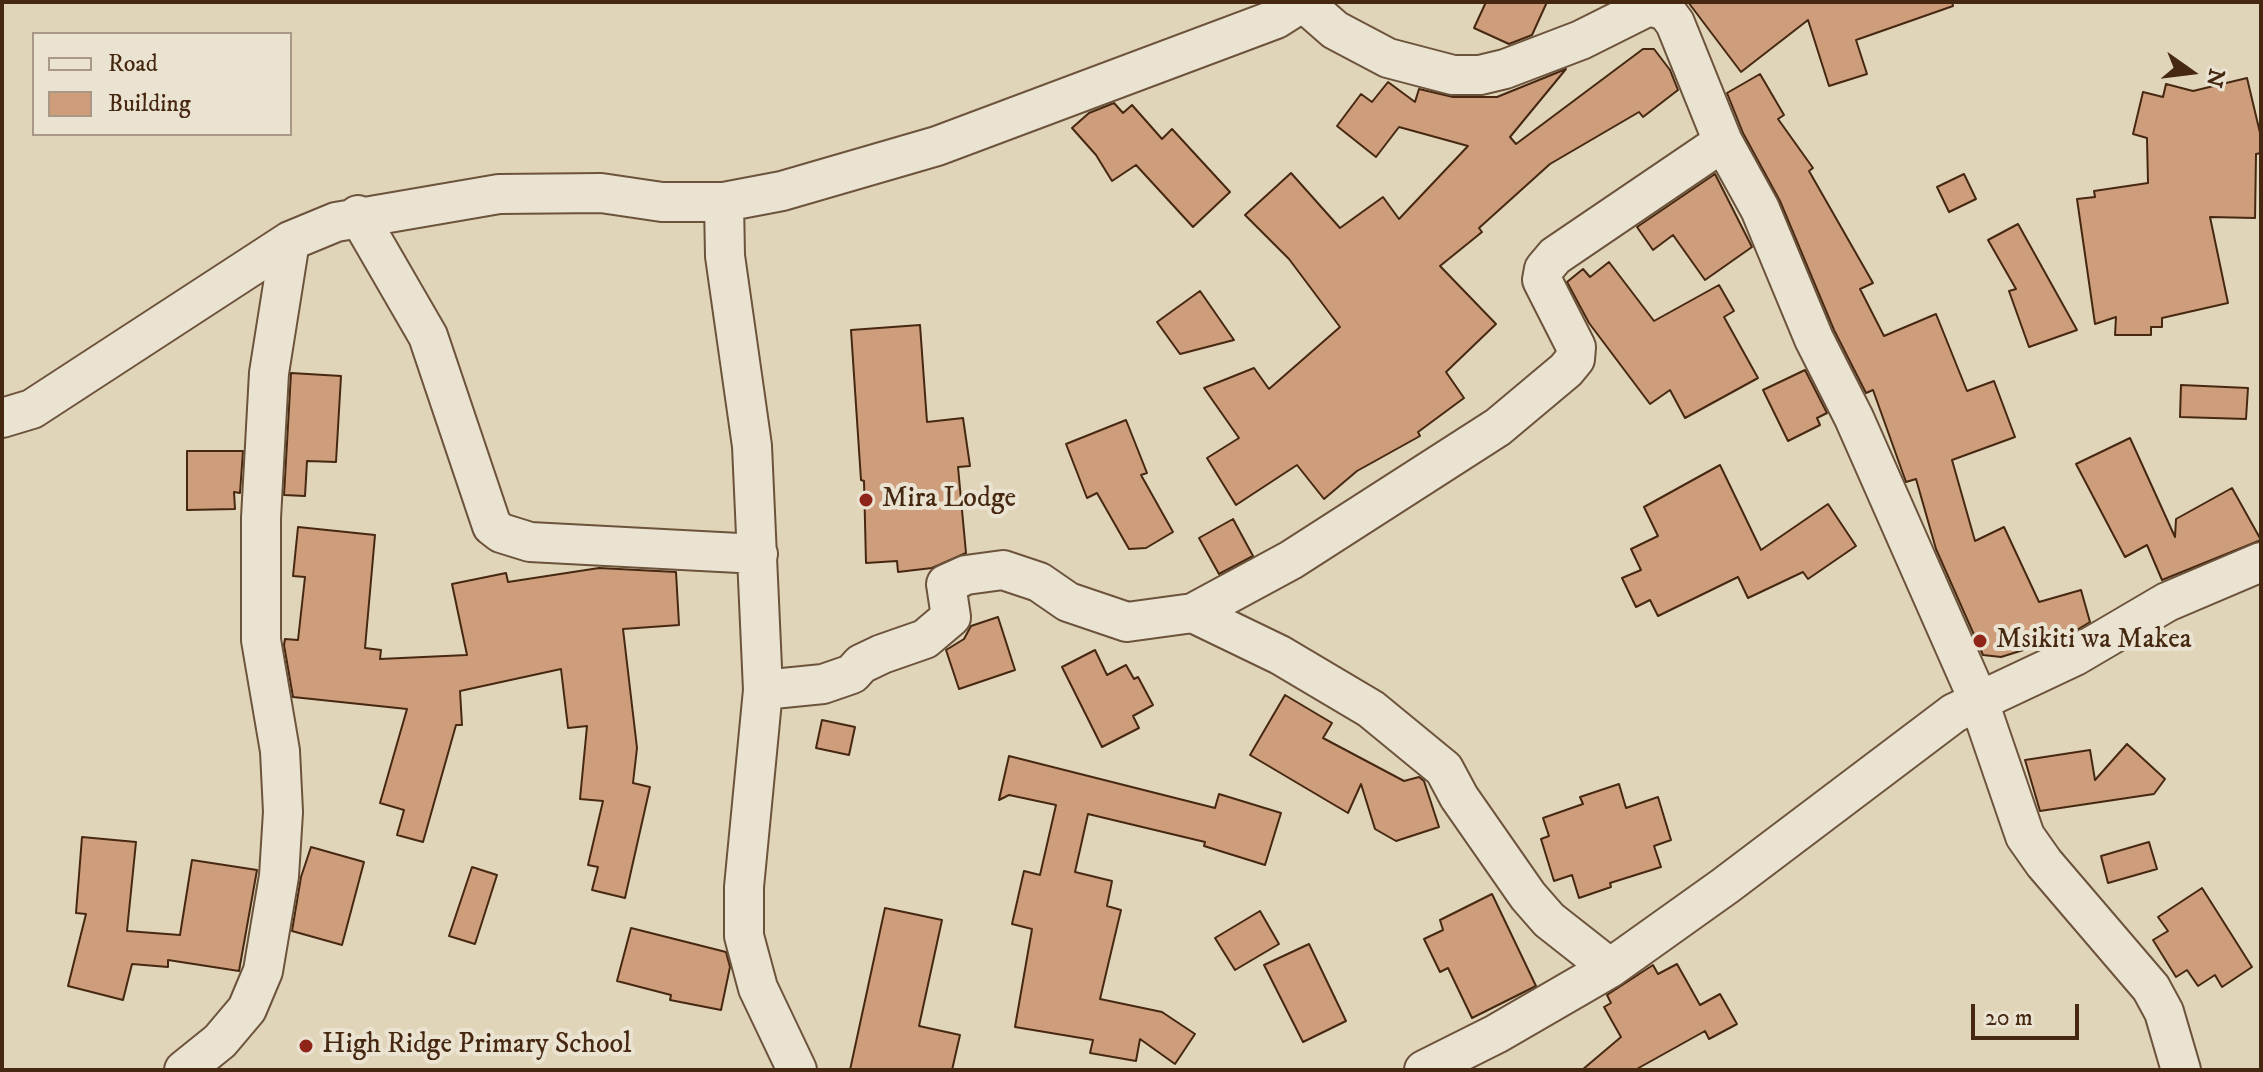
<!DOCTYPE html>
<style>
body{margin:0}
#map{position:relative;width:2263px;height:1072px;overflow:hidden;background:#e0d4b9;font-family:"IM FELL DW Pica",serif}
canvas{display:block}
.frame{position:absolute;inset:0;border:4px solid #462811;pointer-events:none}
.legend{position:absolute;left:32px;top:32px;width:260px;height:104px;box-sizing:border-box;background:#ebe3d2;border:2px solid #a99885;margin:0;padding:10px 14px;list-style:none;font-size:24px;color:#462811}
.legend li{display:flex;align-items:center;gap:16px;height:40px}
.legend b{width:40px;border:2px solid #a99885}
.north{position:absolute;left:2151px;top:32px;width:80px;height:80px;-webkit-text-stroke:6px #ebe3d2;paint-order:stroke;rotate:104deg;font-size:22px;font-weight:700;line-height:32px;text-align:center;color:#462811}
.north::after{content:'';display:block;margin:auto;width:28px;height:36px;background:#462811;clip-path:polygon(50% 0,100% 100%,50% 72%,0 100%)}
.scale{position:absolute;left:1971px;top:1004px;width:108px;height:36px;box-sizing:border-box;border:4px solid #462811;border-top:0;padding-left:10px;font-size:24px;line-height:28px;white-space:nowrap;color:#462811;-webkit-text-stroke:6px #ebe3d2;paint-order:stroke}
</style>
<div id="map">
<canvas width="2263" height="1072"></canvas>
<div class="frame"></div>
<ul class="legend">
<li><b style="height:10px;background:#ebe3d2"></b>Road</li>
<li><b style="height:22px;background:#ce9e7c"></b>Building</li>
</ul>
<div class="north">N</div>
<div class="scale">20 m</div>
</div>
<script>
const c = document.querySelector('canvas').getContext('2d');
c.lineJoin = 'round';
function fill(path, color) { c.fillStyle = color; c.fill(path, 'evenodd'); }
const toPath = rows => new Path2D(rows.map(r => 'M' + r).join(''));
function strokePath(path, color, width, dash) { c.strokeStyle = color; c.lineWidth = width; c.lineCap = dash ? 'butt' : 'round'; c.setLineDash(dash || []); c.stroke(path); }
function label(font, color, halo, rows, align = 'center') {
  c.font = font + ' "IM FELL DW Pica",serif'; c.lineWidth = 8; c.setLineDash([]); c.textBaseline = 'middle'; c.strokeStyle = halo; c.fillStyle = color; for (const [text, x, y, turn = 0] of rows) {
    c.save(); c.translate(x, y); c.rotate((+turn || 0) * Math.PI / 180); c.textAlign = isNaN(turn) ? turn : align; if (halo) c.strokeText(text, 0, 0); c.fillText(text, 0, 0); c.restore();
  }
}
const building = toPath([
 [1486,2,1547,2,1532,35,1509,44,1474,28,1486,2],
 [1688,2,1952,2,1953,6,1856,40,1867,74,1829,86,1808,20,1741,72,1688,2],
 [1643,49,1654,49,1670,70,1678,90,1643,117,1639,112,1550,164,1479,228,1482,232,1440,266,1496,324,1446,372,1464,398,1418,432,1420,436,1357,471,1324,499,1297,465,1236,505,1207,458,1239,438,1204,388,1254,368,1269,389,1340,327,1289,259,1245,215,1291,173,1340,228,1383,197,1399,219,1468,146,1399,127,1376,157,1337,126,1361,94,1372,102,1388,82,1415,102,1419,89,1453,97,1497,97,1566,69,1510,137,1516,144,1643,49],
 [1760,74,1784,115,1778,119,1813,168,1809,171,1873,283,1860,289,1884,336,1936,314,1967,391,1994,381,2015,437,1952,460,1975,541,2004,527,2039,602,2081,590,2090,622,2065,637,2001,657,1983,655,1936,549,1916,479,1906,482,1873,390,1866,393,1834,330,1780,201,1743,133,1727,93,1760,74],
 [2247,78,2261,137,2261,153,2256,154,2255,218,2210,217,2228,303,2162,318,2162,327,2151,327,2151,335,2115,335,2116,317,2095,324,2077,199,2095,197,2094,191,2148,183,2147,138,2133,134,2143,92,2163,97,2166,84,2193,91,2247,78],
 [1114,103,1123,113,1132,105,1162,139,1172,129,1230,192,1193,227,1136,165,1112,181,1096,155,1072,128,1089,113,1114,103],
 [1715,174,1752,247,1705,280,1673,235,1653,250,1637,227,1715,174],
 [1964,174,1976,199,1949,212,1937,187,1964,174],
 [2018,224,2077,330,2029,347,2009,291,2016,289,1988,240,2018,224],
 [1609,262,1654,321,1719,285,1734,311,1724,317,1758,378,1685,418,1670,390,1650,404,1589,323,1567,282,1583,269,1590,277,1609,262],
 [1200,291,1234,340,1180,354,1157,322,1200,291],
 [920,325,927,422,963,418,970,466,958,467,966,553,932,568,898,572,897,561,866,563,864,481,861,480,851,330,920,325],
 [1805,370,1827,413,1817,418,1820,425,1788,441,1763,390,1805,370],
 [291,373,341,376,336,462,307,461,305,496,284,495,291,373],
 [2181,385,2248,388,2246,419,2180,417,2181,385],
 [1126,420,1147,473,1141,475,1173,532,1146,548,1129,549,1097,493,1087,498,1066,444,1126,420],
 [2130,438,2175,537,2176,519,2232,488,2261,540,2162,580,2147,545,2125,557,2076,464,2130,438],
 [187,451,243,451,240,493,234,492,235,509,187,510,187,451],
 [1720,465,1761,550,1828,504,1856,546,1808,579,1803,572,1748,598,1738,577,1658,616,1650,600,1636,607,1622,578,1641,570,1631,549,1658,536,1644,507,1720,465],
 [1233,519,1253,556,1219,574,1199,538,1233,519],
 [298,527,375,535,365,648,381,650,380,659,467,655,452,584,506,573,508,582,599,568,676,572,679,625,623,629,637,748,633,783,650,787,625,898,592,890,598,867,588,865,603,801,580,799,587,726,568,728,561,669,460,691,462,725,456,725,423,842,397,835,404,810,380,803,407,709,293,697,284,645,285,639,298,640,305,577,293,576,298,527],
 [998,617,1015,670,959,689,946,650,964,639,971,626,998,617],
 [1095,650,1107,675,1126,665,1134,679,1138,677,1153,705,1133,716,1139,728,1102,747,1062,667,1095,650],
 [1285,695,1332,723,1323,738,1404,781,1419,777,1424,781,1439,827,1396,841,1375,829,1361,784,1348,813,1250,755,1285,695],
 [822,720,855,727,849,755,816,748,822,720],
 [2127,744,2165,779,2154,794,2040,811,2025,760,2090,750,2095,780,2127,744],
 [1009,756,1215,808,1219,794,1281,813,1265,865,1204,846,1205,842,1088,814,1075,872,1112,881,1107,906,1121,910,1100,999,1162,1012,1195,1034,1175,1064,1140,1039,1136,1061,1090,1053,1093,1040,1015,1027,1032,929,1012,924,1024,871,1040,875,1056,805,1009,795,999,800,1009,756],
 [1619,784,1626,808,1658,797,1671,840,1654,846,1661,867,1610,883,1611,887,1579,898,1572,875,1554,881,1541,839,1549,836,1543,818,1583,804,1580,797,1619,784],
 [82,837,136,842,127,931,180,935,192,860,257,870,239,971,168,960,168,967,132,964,123,1000,68,986,86,914,76,913,82,837],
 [2149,842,2157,869,2108,883,2101,856,2149,842],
 [311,847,364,862,342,945,292,931,301,877,311,847],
 [472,867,497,875,475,944,449,936,472,867],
 [2202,888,2252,967,2222,987,2215,975,2198,986,2187,970,2176,977,2153,940,2168,931,2158,917,2202,888],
 [1492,894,1536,986,1472,1018,1448,968,1440,972,1424,939,1443,930,1440,920,1492,894],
 [885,908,942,920,919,1026,960,1035,952,1070,850,1070,885,908],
 [1260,911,1279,944,1235,970,1215,938,1260,911],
 [631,928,726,952,730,967,721,1010,670,1000,671,995,617,981,631,928],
 [1309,944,1346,1021,1303,1042,1264,965,1309,944],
 [1677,964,1700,1005,1720,994,1737,1024,1709,1039,1705,1031,1635,1070,1582,1070,1621,1037,1604,1007,1611,1003,1607,995,1653,965,1658,974,1677,964]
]);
const street = toPath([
 [1303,2,1335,30,1388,58,1453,75,1480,75,1505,69,1581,40,1649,6,1666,11,1675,23,1723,142,1760,209,1814,339,1854,418,1978,699,2025,836,2044,863,2151,988,2164,1012,2181,1070],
 [724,202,725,256,752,446,763,690],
 [358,215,428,336,492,526,501,533,530,542,758,554],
 [2,418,32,409,290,241,336,222,499,194,601,193,662,202,724,202,782,191,937,146,1276,19,1303,2],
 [1193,613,1291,560,1498,427,1566,370,1575,359,1576,347,1542,280,1544,269,1555,256,1723,142],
 [184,1070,220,1041,247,1009,263,971,279,876,283,812,280,751,261,640,261,518,269,373,290,241],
 [797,1070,758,988,744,936,744,887,763,690,823,684,852,674,861,664,882,654,925,639,951,617,946,584,966,575,1003,570,1039,582,1068,602,1127,622,1193,613,1280,655,1371,709,1444,769,1459,797,1528,896,1549,920,1610,968],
 [1424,1070,1496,1034,1610,968,1725,886,1954,713,2075,656,2167,602,2261,562]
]);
const markers = [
 [866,500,8,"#8f2418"],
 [1980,641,8,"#8f2418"],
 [306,1046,8,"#8f2418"]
];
const poiNames = [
 ["Mira Lodge",882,500],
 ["Msikiti wa Makea",1996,641],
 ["High Ridge Primary School",322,1046]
];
fill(building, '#ce9e7c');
strokePath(building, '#462811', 2);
strokePath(street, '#6c533b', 42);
strokePath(street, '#ebe3d2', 38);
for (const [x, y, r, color] of markers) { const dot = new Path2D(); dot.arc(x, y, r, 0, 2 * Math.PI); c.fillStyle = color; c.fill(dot); strokePath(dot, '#ebe3d2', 3); }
label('28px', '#462811', '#ebe3d2', poiNames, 'left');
</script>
